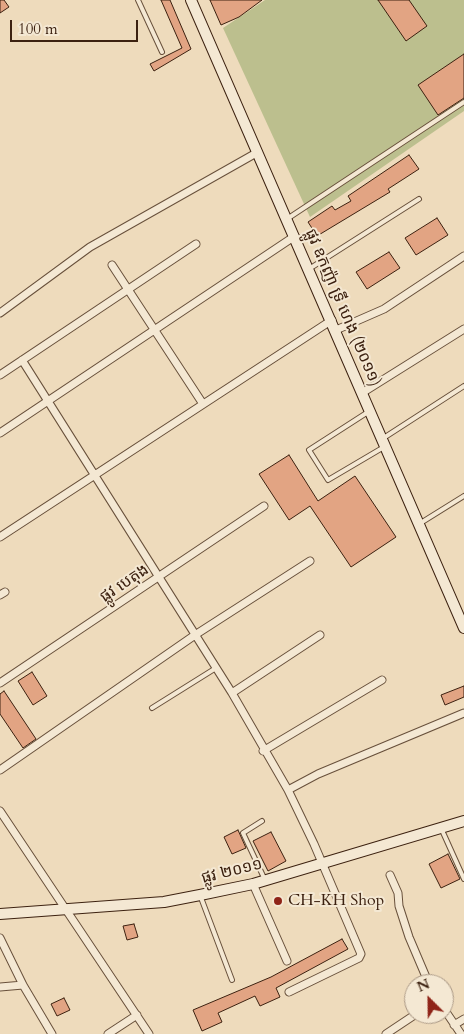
<!DOCTYPE html>
<meta charset="utf-8">
<style>
body{margin:0}
#map{position:relative;width:464px;height:1034px;overflow:hidden;background:#eedbbc;font-family:Cardo,serif}
canvas{display:block}
.north{position:absolute;left:404px;top:974px;width:50px;height:50px;box-sizing:border-box;background:#f4e8d3;border:1px solid #aa9885;border-radius:50%;rotate:337deg;font-size:14px;font-weight:700;line-height:20px;text-align:center;color:#3c2110}
.north::after{content:'';display:block;margin:auto;width:18px;height:22px;background:#8f2418;clip-path:polygon(50% 0,100% 100%,50% 72%,0 100%)}
.scale{position:absolute;left:10px;top:20px;width:128px;height:22px;box-sizing:border-box;border:2px solid #3c2110;border-top:0;padding-left:6px;font-size:15px;line-height:18px;white-space:nowrap;color:#3c2110;-webkit-text-stroke:4px #f4e8d3;paint-order:stroke}
</style>
<div id="map">
<canvas width="464" height="1034"></canvas>
<div class="north">N</div>
<div class="scale">100 m</div>
</div>
<script>
const c = document.querySelector('canvas').getContext('2d');
c.lineJoin = 'round';
function fill(path, color) { c.fillStyle = color; c.fill(path, 'evenodd'); }
const toPath = rows => new Path2D(rows.map(r => 'M' + r).join(''));
function strokePath(path, color, width, dash) { c.strokeStyle = color; c.lineWidth = width; c.lineCap = dash ? 'butt' : 'round'; c.setLineDash(dash || []); c.stroke(path); }
function label(font, color, halo, rows, align = 'center') {
  c.font = font + ' Cardo,"Noto Sans Khmer",serif'; c.lineWidth = 4; c.setLineDash([]); c.textBaseline = 'middle'; c.strokeStyle = halo; c.fillStyle = color; for (const [text, x, y, turn = 0] of rows) {
    c.save(); c.translate(x, y); c.rotate((+turn || 0) * Math.PI / 180); c.textAlign = isNaN(turn) ? turn : align; if (halo) c.strokeText(text, 0, 0); c.fillText(text, 0, 0); c.restore();
  }
}
const green = toPath([
 [265,0,464,0,464,111,310,217,223,28]
]);
const building = toPath([
 [0,0,4,0,9,7,0,13,0,0],
 [161,0,170,0,191,49,154,71,150,64,182,48,161,0],
 [210,0,262,0,239,17,221,25,210,0],
 [378,0,409,0,427,26,406,41,378,0],
 [464,54,464,98,438,115,418,85,464,54],
 [409,155,419,169,388,189,390,192,317,236,308,222,332,206,335,210,351,201,348,196,409,155],
 [437,218,448,235,416,255,405,238,437,218],
 [389,252,400,268,367,289,356,272,389,252],
 [289,455,318,501,355,476,396,537,351,567,310,506,289,520,259,474,289,455],
 [32,672,47,696,33,705,18,681,32,672],
 [464,686,464,697,445,705,441,695,464,686],
 [4,691,36,739,23,748,0,714,0,694,4,691],
 [238,830,246,848,232,854,224,837,238,830],
 [271,832,286,861,268,871,253,841,271,832],
 [448,854,460,879,441,888,429,864,448,854],
 [134,924,138,937,127,940,123,926,134,924],
 [342,939,348,949,276,988,280,997,260,1006,255,996,218,1013,222,1022,202,1031,193,1010,271,977,342,939],
 [64,998,70,1010,57,1016,51,1004,64,998]
]);
const lane = toPath([
 [138,0,162,52],
 [287,219,464,102],
 [309,269,419,199],
 [368,412,309,450,328,480,384,447],
 [382,439,464,386],
 [419,524,464,496],
 [152,708,216,668],
 [262,821,243,833,265,880],
 [441,828,464,879],
 [200,895,232,980]
]);
const street = toPath([
 [112,265,203,404],
 [0,313,90,247,258,152],
 [336,330,384,309,464,256],
 [22,360,232,693,288,790,314,844,361,954,359,958,289,992],
 [0,375,196,244],
 [362,393,464,329],
 [0,433,295,236],
 [0,537,332,320],
 [0,595,5,592],
 [0,683,264,506],
 [232,693,320,635],
 [263,751,382,680],
 [0,770,195,635,310,561],
 [288,790,318,774,464,713],
 [0,811,149,1034],
 [390,875,398,893,399,906,409,937,429,984],
 [253,884,287,961],
 [0,938,23,985,52,1034],
 [0,987,23,985],
 [444,1009,461,1034],
 [454,1025,464,1019],
 [108,1034,137,1015],
 [386,1034,416,1014]
]);
const secondary = toPath([
 [191,0,464,628],
 [0,914,164,902,200,895,253,884,464,821]
]);
const markers = [
 [278,901,5,"#8f2418"]
];
const streetNames = [
 ["ផ្លូវ ឧកញ៉ា ទ្រី ហេង (២០១១)",342,308,67],
 ["ផ្លូវ បេតុង",125,584,-34],
 ["ផ្លូវ ២០១១",232,872,-14]
];
const poiNames = [
 ["CH-KH Shop",288,901]
];
fill(green, '#bcbf8e');
fill(building, '#e2a483');
strokePath(building, '#3c2110', 1);
strokePath(lane, '#68503b', 6);
strokePath(street, '#68503b', 9);
strokePath(secondary, '#3c2110', 12);
strokePath(lane, '#f4e8d3', 4);
strokePath(street, '#f4e8d3', 7);
strokePath(secondary, '#f4e8d3', 10);
for (const [x, y, r, color] of markers) { const dot = new Path2D(); dot.arc(x, y, r, 0, 2 * Math.PI); c.fillStyle = color; c.fill(dot); strokePath(dot, '#f4e8d3', 2); }
label('16px', '#3c2110', '#f4e8d3', streetNames);
label('16px', '#3c2110', '#f4e8d3', poiNames, 'left');
</script>
